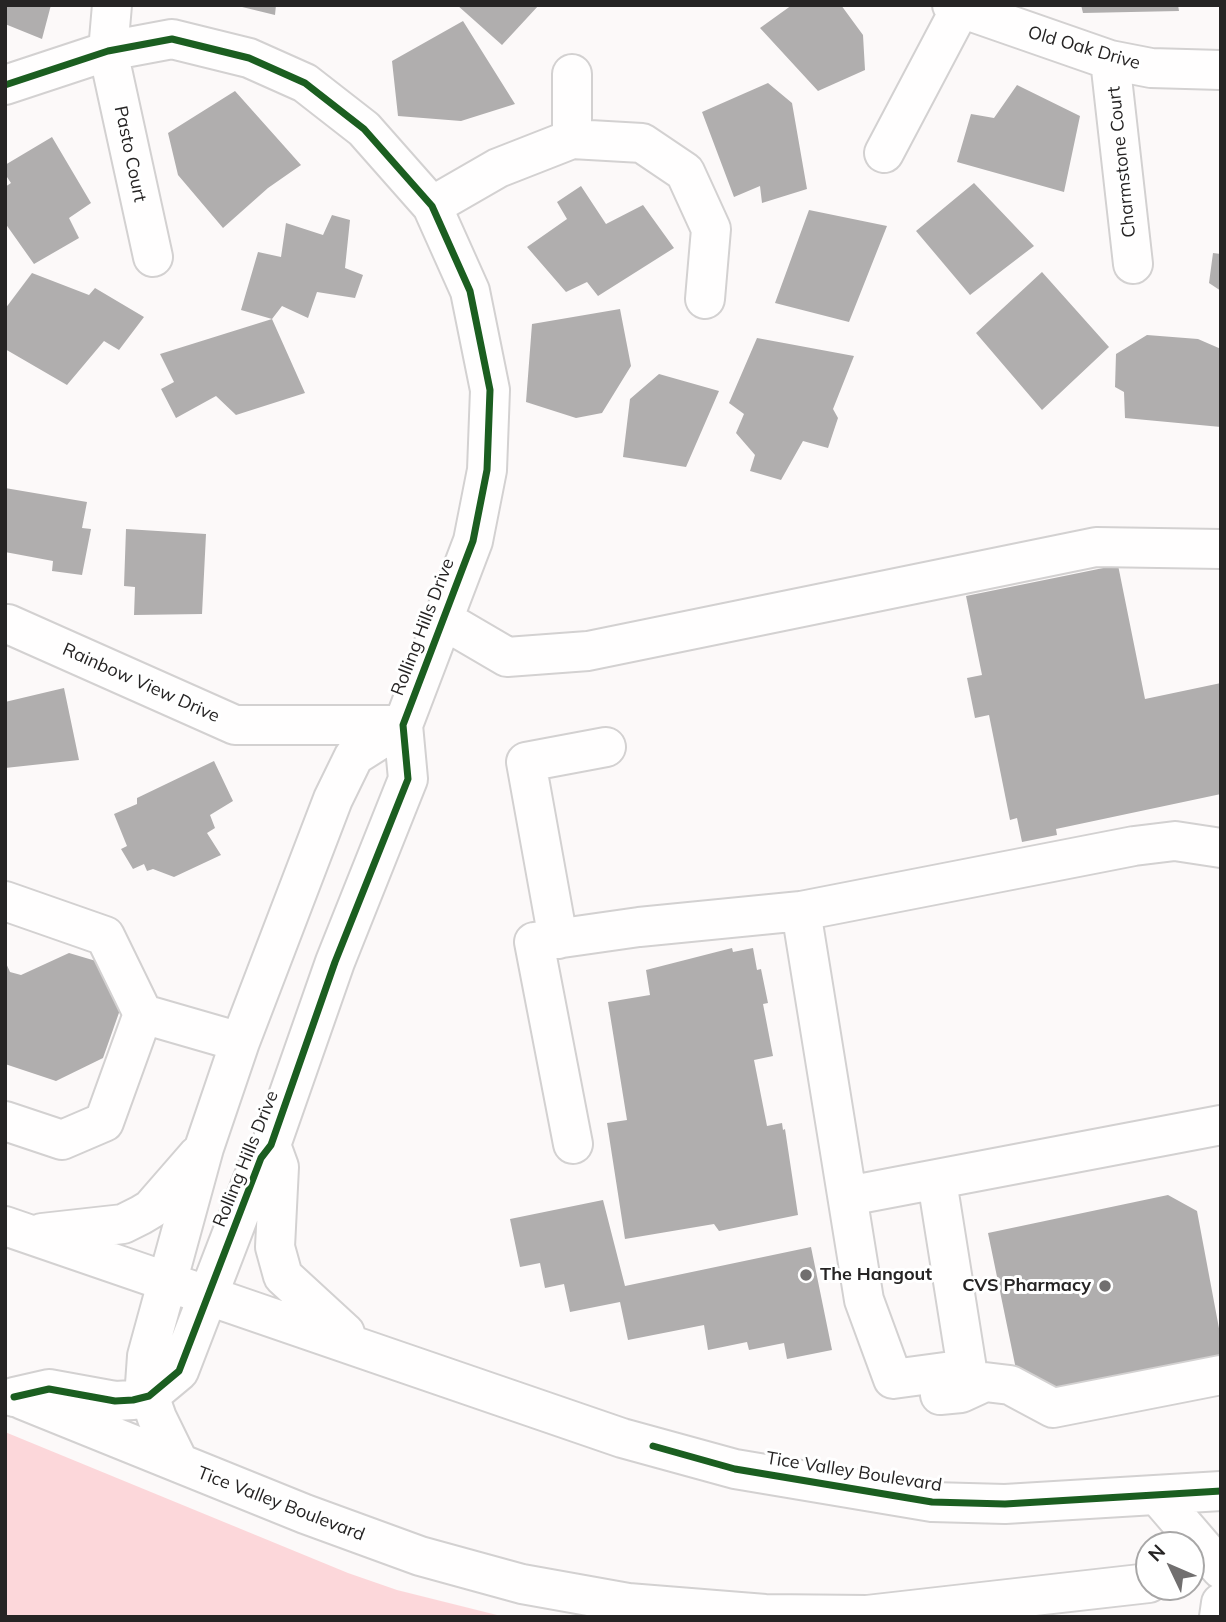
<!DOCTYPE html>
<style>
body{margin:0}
#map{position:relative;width:1226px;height:1622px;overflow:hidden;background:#fcf9f9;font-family:Mulish,sans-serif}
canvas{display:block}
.frame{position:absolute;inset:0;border:7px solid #262424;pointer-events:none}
.north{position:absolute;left:1135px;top:1531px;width:70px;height:70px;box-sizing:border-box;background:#fff;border:2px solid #a8a7a7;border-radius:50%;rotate:314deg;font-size:19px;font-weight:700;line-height:28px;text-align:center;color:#262424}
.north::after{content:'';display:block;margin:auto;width:24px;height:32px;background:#716f6f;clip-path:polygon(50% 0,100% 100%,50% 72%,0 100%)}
</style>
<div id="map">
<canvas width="1226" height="1622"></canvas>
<div class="frame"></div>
<div class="north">N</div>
</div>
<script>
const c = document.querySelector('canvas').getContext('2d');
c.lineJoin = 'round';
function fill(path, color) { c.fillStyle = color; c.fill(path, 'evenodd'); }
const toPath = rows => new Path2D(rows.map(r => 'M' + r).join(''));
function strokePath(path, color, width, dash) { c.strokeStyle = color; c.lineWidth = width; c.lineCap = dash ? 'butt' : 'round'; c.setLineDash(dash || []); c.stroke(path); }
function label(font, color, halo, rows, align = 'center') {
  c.font = font + ' Mulish,sans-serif'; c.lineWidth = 6; c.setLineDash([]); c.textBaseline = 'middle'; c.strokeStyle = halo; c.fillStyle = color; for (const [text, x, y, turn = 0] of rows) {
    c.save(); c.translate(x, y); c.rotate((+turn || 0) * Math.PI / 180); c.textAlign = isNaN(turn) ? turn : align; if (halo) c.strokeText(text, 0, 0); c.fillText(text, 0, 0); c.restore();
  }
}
const green = toPath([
 [5,1432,348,1573,397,1590,505,1617,5,1617]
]);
const building = toPath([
 [5,5,51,5,42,39,5,24],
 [238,5,276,5,275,15,238,6],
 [457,5,539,5,502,45],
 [792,5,841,5,863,35,865,70,818,91,760,28],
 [1081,5,1178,5,1179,11,1083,13],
 [463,21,515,104,461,121,398,116,392,61],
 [768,83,792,103,807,189,762,203,760,186,734,197,702,112],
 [1017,85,1080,116,1064,192,957,162,971,114,994,118],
 [235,91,301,165,268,188,223,228,178,175,168,133],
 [52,137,91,203,69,218,79,238,34,264,5,223,5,187,11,183,5,174,5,165],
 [974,183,1034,246,970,295,916,231],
 [581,186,606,224,643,205,674,248,598,296,587,282,566,292,527,247,567,219,557,202],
 [809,210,887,226,849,322,775,303],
 [332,215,350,220,345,268,363,275,355,298,317,292,308,318,282,306,272,319,305,393,236,415,216,396,176,418,161,389,174,382,160,354,272,319,241,310,258,252,281,257,286,223,323,235],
 [1213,253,1221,254,1221,291,1209,283],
 [1042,272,1109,347,1042,410,976,333],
 [32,273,89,295,95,288,144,317,119,350,104,341,67,385,5,349,5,309],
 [620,309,631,366,602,413,576,418,526,402,532,324],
 [1147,335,1198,339,1221,349,1221,427,1125,418,1124,392,1115,387,1116,354],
 [757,338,854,356,833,409,838,418,828,448,803,441,781,480,750,471,755,455,736,433,744,414,729,403],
 [659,374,719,391,686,467,623,457,630,399],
 [5,488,87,502,82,528,91,529,82,575,52,571,53,561,5,552],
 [126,529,206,534,202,614,134,615,135,587,124,586],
 [1118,565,1145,699,1221,683,1221,794,1056,829,1057,835,1022,842,1017,818,1010,820,989,715,975,718,967,678,982,675,966,596],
 [64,688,79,760,5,768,5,702],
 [214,761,233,801,210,815,215,828,207,833,221,855,174,877,153,869,147,871,144,864,133,869,121,849,127,846,114,814,137,804,137,798],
 [732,948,733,952,753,948,757,970,761,969,768,1003,763,1004,773,1056,754,1060,767,1126,782,1123,783,1130,785,1129,798,1215,719,1231,714,1224,625,1239,607,1123,627,1120,608,1002,650,995,646,970],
 [69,953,96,961,121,1007,103,1058,56,1081,5,1064,5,961,10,972,21,975],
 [1168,1195,1197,1211,1221,1339,1221,1361,1043,1395,1018,1379,988,1233],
 [603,1200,625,1286,811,1247,832,1350,787,1359,784,1343,749,1350,747,1342,708,1350,704,1325,628,1340,620,1302,570,1312,564,1284,545,1288,540,1263,520,1267,510,1219]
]);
const minor = toPath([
 [112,5,108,51,153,257],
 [952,5,1110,60,1151,68,1221,70],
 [1110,60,1133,264],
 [5,85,108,51,172,39,249,58,305,83,364,129,432,206,470,291,490,390,487,470,473,541,403,725,408,779,335,962,271,1145,261,1158,179,1371,149,1396,133,1400,115,1401,49,1389,14,1397],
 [572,139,572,74],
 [884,153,960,9],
 [432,206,498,168,572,139,642,143,685,172,711,229,705,299],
 [442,619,507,657,588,651,1096,547,1221,549],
 [8,624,235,725,403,725],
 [5,901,105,936,143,1014,104,1122,62,1140,5,1121],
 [801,911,864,1300,893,1379,967,1369,937,1181],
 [558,939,526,762,606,747],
 [143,1014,240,1042],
 [573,1144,534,942,639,927,801,911,1134,846,1175,841,1221,848],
 [271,1145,279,1167,275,1247,283,1276,345,1333],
 [848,1196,1221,1125],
 [5,1226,622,1438,735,1469,932,1502,1005,1504,1221,1491],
 [42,1233,123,1224,141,1215,151,1209,198,1155],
 [940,1395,961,1393,985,1382,1010,1385,1053,1408,1221,1375],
 [23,1400,305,1514,420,1556,522,1584,628,1603,765,1614,867,1615,1149,1583],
 [179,1463,157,1418,145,1384,147,1356,204,1148,240,1042,333,799,354,756,403,725],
 [1159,1497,1221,1569],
 [1219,1617,1221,1603]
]);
const cycleway = toPath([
 [5,85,108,51,172,39,249,58,305,83,364,129,432,206,470,291,490,390,487,470,473,541,403,725,408,779,335,962,271,1145,261,1158,179,1371,149,1396,133,1400,115,1401,49,1389,14,1397],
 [653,1446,735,1469,932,1502,1005,1504,1221,1491]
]);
const markers = [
 [806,1275,7,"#716f6f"],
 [1105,1286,7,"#716f6f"]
];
const streetNames = [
 ["Old Oak Drive",1084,48,16],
 ["Pasto Court",130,154,78],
 ["Charmstone Court",1122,162,-96],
 ["Rolling Hills Drive",423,627,-69],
 ["Rainbow View Drive",141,683,24],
 ["Rolling Hills Drive",246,1159,-68],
 ["Tice Valley Boulevard",854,1472,9],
 ["Tice Valley Boulevard",281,1504,21]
];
const poiNames = [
 ["The Hangout",820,1275],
 ["CVS Pharmacy",1091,1286,"right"]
];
fill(green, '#fcd7da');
fill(building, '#b0aeae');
strokePath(minor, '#d3d1d1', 42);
strokePath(minor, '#fffefe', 38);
strokePath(cycleway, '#1b5e20', 7);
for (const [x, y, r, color] of markers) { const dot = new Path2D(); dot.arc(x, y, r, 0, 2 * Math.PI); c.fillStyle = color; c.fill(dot); strokePath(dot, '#fff', 2.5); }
label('18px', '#262424', '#fff', streetNames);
label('bold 18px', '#262424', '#fff', poiNames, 'left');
</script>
